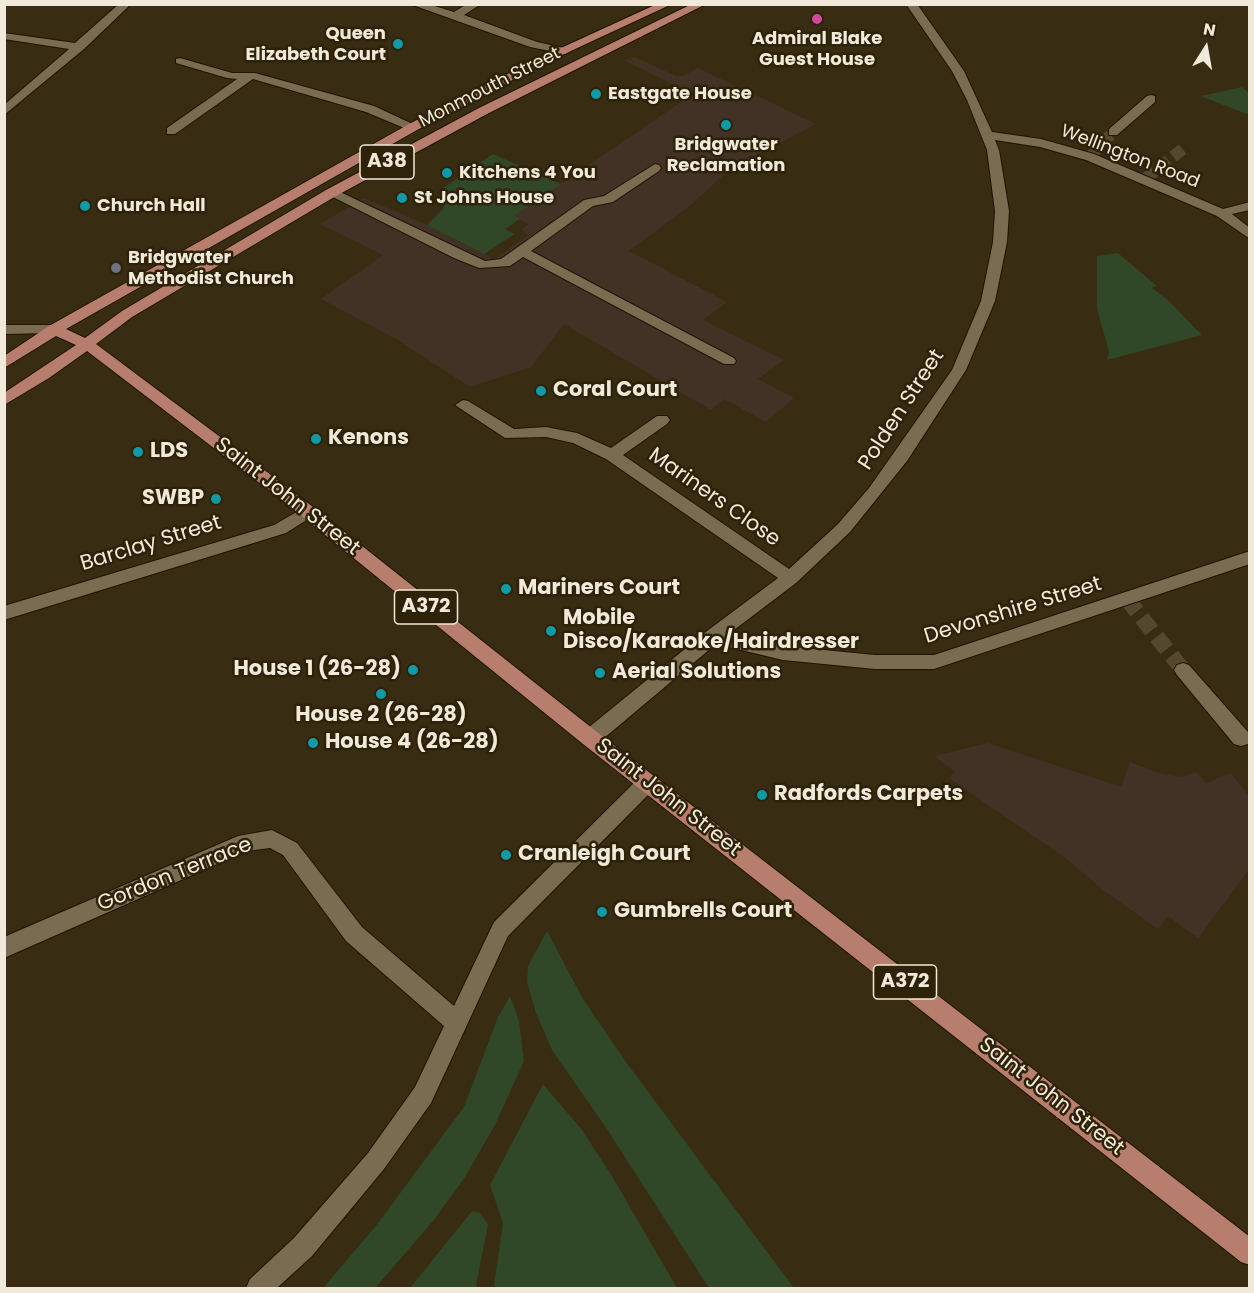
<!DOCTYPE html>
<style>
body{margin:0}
#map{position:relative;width:1254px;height:1293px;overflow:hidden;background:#382c12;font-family:Poppins,sans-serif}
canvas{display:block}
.frame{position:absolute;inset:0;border:6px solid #f1e9da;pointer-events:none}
.north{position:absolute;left:1176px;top:18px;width:60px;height:60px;-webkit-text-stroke:4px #2e2208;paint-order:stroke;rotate:11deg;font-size:16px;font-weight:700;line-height:24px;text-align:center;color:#f1e9da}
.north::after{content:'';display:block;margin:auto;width:21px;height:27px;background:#f1e9da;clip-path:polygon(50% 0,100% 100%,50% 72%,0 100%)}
</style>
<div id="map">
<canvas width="1254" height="1293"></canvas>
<div class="frame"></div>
<div class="north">N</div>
</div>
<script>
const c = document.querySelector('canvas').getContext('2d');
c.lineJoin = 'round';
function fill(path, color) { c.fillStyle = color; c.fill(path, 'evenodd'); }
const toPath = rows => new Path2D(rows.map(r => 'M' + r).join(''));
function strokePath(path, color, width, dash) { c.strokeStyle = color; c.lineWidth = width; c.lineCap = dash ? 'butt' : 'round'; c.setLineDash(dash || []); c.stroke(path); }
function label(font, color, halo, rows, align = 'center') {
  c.font = font + ' Poppins,sans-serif'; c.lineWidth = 5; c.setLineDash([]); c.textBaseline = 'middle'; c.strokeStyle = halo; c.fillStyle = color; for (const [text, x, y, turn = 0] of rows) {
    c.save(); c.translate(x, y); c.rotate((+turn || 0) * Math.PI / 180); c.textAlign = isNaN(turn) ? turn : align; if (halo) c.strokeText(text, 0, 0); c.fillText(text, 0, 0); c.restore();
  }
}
const industrial = toPath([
 [635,57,676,76,683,76,698,68,816,124,730,169,692,204,629,251,727,302,703,320,784,360,758,379,794,398,766,422,724,399,711,410,564,324,531,367,470,387,398,340,321,299,383,255,320,224,364,198,427,225,494,259,529,235,521,230,529,224,513,216,693,94,623,60],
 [988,743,1121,787,1130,762,1161,774,1182,777,1197,772,1206,783,1231,773,1249,796,1249,870,1198,938,1168,916,1158,929,1104,891,1068,860,949,778,955,772,934,756]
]);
const green = toPath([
 [1242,87,1249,93,1249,115,1201,96],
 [493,154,561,184,514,216,520,219,505,229,515,234,484,254,427,225,443,209,447,200,448,193,443,188],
 [1118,253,1157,286,1152,288,1168,300,1202,335,1107,360,1109,352,1097,309,1097,256],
 [547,931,583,999,626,1062,794,1288,709,1288,605,1126,552,1050,536,1013,527,982,528,966],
 [510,996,519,1021,524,1061,495,1125,465,1177,434,1220,375,1288,323,1288,375,1227,464,1107,498,1017],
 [543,1084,582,1130,612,1176,677,1288,495,1288,494,1285,503,1223,490,1185],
 [472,1211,480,1213,488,1225,476,1285,478,1288,410,1288]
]);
const minorTunnelFar1 = toPath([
 [1090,157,1113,132],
 [1145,179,1184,148]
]);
const minorTunnel = toPath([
 [1127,599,1183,670]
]);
const minor = toPath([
 [119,4,131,4,84,49,4,115,4,105,69,49,4,39,4,33,75,43,119,4],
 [410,4,428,4,454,12,467,4,481,4,464,15,537,42,569,49,571,51,565,54,530,47,410,4],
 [906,4,917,4,964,71,992,132,1041,139,1094,154,1223,209,1250,202,1250,210,1232,214,1250,228,1250,239,1217,216,1086,160,1040,147,995,140,999,150,1009,211,1007,242,995,301,966,370,907,461,850,532,796,583,730,633,783,646,875,655,934,655,1250,551,1250,564,934,669,875,669,783,660,716,644,597,744,590,746,583,744,580,738,583,732,707,631,778,578,606,459,573,443,546,437,505,438,455,405,463,400,468,401,514,429,546,427,577,433,611,448,657,416,667,416,670,420,667,424,623,455,789,569,838,524,869,488,952,370,981,301,993,242,995,211,987,150,967,100,952,71,906,4],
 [180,58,232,73,255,73,374,106,419,127,413,131,409,130,366,112,253,79,175,134,167,134,167,128,237,79,227,78,176,63,176,59,180,58],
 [1151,95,1155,96,1155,102,1117,135,1109,135,1109,129,1147,96,1151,95],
 [655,164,659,165,661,168,659,171,613,202,593,206,531,251,734,358,736,361,734,364,724,364,523,257,510,266,479,268,454,258,325,193,331,189,336,190,485,261,501,259,584,200,604,196,655,164],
 [4,325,54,325,61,329,54,333,4,334,4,325],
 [307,506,313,508,315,512,313,516,286,533,4,620,4,606,274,525,307,506],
 [1183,663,1189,665,1248,732,1248,744,1241,746,1234,744,1177,675,1174,670,1177,665,1183,663],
 [647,775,654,777,657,783,654,789,508,936,431,1103,384,1169,312,1256,277,1288,246,1288,250,1279,294,1238,368,1153,415,1087,444,1026,346,941,283,855,270,848,247,851,4,958,4,937,238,836,272,830,297,843,362,927,454,1006,494,922,640,777,647,775]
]);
const major = toPath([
 [657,4,672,4,545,63,417,130,66,329,85,338,122,311,326,190,479,108,692,4,706,4,487,114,336,196,132,317,96,344,299,496,597,732,1250,1237,1250,1265,1241,1262,583,744,287,504,87,351,49,378,4,405,4,393,76,345,56,336,4,368,4,356,49,326,409,124,537,59,657,4]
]);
const markers = [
 [817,19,6,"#d1479c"],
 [398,44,6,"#0f9aa8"],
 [596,94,6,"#0f9aa8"],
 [726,125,6,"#0f9aa8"],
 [447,173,6,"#0f9aa8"],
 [402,198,6,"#0f9aa8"],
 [85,206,6,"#0f9aa8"],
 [116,268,6,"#6b7280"],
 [541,391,6,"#0f9aa8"],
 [316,439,6,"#0f9aa8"],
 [138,452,6,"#0f9aa8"],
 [216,499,6,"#0f9aa8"],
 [506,589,6,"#0f9aa8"],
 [551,631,6,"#0f9aa8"],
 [413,670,6,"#0f9aa8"],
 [600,673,6,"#0f9aa8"],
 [381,694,6,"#0f9aa8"],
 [313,743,6,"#0f9aa8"],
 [762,795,6,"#0f9aa8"],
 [506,855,6,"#0f9aa8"],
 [602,912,6,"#0f9aa8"]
];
const farPoinames = [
 ["Queen",386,34,"right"],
 ["Elizabeth Court",386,55,"right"],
 ["Admiral Blake",817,39,"center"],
 ["Guest House",817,60,"center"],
 ["Eastgate House",608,94],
 ["Bridgwater",726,145,"center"],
 ["Reclamation",726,166,"center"],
 ["Kitchens 4 You",459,173],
 ["St Johns House",414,198],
 ["Church Hall",97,206],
 ["Bridgwater",128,258],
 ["Methodist Church",128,279]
];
const farStreetnames = [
 ["Monmouth Street",490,88,-27],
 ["Wellington Road",1130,157,21]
];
const shields = [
 [387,162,54],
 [426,607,63],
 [905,982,63]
];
const shieldNames = [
 ["A38",387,162],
 ["A372",426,607],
 ["A372",905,982]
];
const poiNames = [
 ["Coral Court",553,391],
 ["Kenons",328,439],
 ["LDS",150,452],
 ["SWBP",204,499,"right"],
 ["Mariners Court",518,589],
 ["Mobile",563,619],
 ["Disco/Karaoke/Hairdresser",563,643],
 ["House 1 (26-28)",401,670,"right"],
 ["Aerial Solutions",612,673],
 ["House 2 (26-28)",381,716,"center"],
 ["House 4 (26-28)",325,743],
 ["Radfords Carpets",774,795],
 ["Cranleigh Court",518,855],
 ["Gumbrells Court",614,912]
];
const streetNames = [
 ["Polden Street",902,410,-57],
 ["Saint John Street",287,497,38],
 ["Mariners Close",714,498,35],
 ["Barclay Street",151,544,-17],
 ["Devonshire Street",1013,611,-17],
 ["Saint John Street",668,798,38],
 ["Gordon Terrace",175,875,-22],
 ["Saint John Street",1051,1097,38]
];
fill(industrial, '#423226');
fill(green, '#304728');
strokePath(minorTunnelFar1, '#544830', 12, [12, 6]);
strokePath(minorTunnel, '#544830', 16, [16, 8]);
strokePath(minor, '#201400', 2);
strokePath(major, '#201400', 2);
fill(minor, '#7a6c51');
fill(major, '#b77e6d');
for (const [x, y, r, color] of markers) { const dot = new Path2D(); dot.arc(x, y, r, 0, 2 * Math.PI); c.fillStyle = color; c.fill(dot); strokePath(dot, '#2e2208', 2); }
label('bold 18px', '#f1e9da', '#2e2208', farPoinames, 'left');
label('18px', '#f1e9da', '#2e2208', farStreetnames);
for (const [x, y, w] of shields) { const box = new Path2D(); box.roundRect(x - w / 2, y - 17, w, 34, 4.5); c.fillStyle = '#2e2208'; c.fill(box); strokePath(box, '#f1e9da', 1.5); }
label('bold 20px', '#f1e9da', null, shieldNames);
label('bold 21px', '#f1e9da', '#2e2208', poiNames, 'left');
label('21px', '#f1e9da', '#2e2208', streetNames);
</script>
